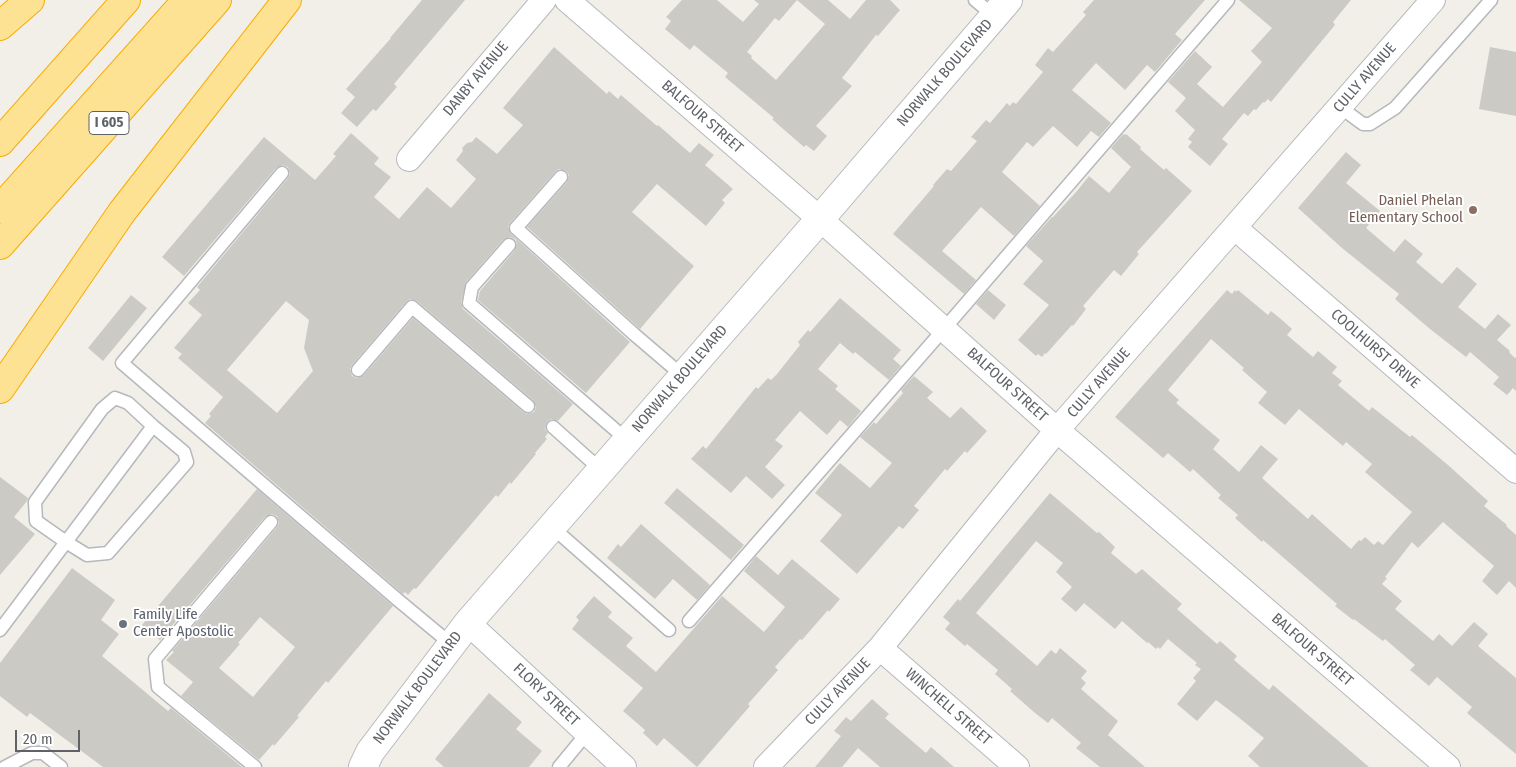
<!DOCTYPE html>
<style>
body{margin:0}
#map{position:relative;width:1516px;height:767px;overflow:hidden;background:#f1efe8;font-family:"Fira Sans Condensed",sans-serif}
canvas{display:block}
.scale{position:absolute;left:15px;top:730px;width:65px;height:22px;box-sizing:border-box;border:2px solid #5f6368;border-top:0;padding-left:6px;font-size:15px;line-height:18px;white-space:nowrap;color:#5f6368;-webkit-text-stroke:4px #fff;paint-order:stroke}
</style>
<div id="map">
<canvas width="1516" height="767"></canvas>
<div class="scale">20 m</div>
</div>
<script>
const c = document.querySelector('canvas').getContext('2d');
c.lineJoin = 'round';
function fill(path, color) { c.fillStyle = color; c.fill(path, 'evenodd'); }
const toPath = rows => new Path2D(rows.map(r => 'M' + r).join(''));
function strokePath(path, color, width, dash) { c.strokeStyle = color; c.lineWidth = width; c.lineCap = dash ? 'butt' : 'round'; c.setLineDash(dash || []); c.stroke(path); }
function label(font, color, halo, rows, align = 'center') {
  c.font = font + ' "Fira Sans Condensed",sans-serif'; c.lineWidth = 4; c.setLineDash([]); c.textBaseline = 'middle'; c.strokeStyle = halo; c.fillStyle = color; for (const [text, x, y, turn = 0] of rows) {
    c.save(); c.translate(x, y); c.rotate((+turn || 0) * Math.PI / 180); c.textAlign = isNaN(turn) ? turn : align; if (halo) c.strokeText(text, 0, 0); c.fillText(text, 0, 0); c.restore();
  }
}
const building = toPath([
 [422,0,465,0,394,84,397,87,376,111,373,109,357,127,341,113,355,97,346,89,391,38,390,38],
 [682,0,717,0,743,22,759,4,754,0,828,0,850,19,866,0,890,0,900,10,878,36,876,35,842,78,852,86,816,126,827,136,814,151,806,145,804,147,782,128,772,119,774,118,725,77,728,73,694,45,690,50,665,29,671,21,666,17],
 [797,0,825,24,776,80,751,58,752,56,747,52,775,18,779,21],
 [1094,0,1205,0,1175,34,1182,40,1155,72,1147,65,1125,90,1096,63,1072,90,1111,123,1099,137,1091,131,1077,147,1053,126,1033,147,1027,142,1002,172,1040,206,1014,236,981,207,942,251,976,280,964,294,893,234,934,186,933,185,947,169,951,171,977,141,971,137,986,120,990,123,1007,103,1010,106,1013,102,1016,104,1043,72,1035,65,1048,48,1053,52,1086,15,1083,12],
 [1239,0,1351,0,1333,22,1335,25,1271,102,1268,99,1264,103,1263,102,1256,110,1254,109,1248,116,1244,113,1222,139,1228,144,1210,166,1188,147,1192,142,1188,139,1195,130,1175,111,1186,98,1168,82,1195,51,1212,67,1197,84,1223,107,1262,62,1251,51,1272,28],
 [554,47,607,94,609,91,618,99,621,95,657,126,658,125,690,153,699,143,714,155,705,165,733,189,722,200,725,203,706,226,657,184,632,212,694,266,640,329,527,227,567,182,569,175,566,171,559,169,555,172,510,223,508,227,511,234,630,342,586,393,478,300,480,291,515,250,517,243,515,239,510,237,503,240,466,282,461,302,463,309,573,404,558,421,551,419,547,422,545,429,548,433,545,437,547,439,535,453,536,454,511,484,510,482,498,497,496,495,416,589,414,588,408,595,405,592,403,594,205,423,211,416,209,414,223,397,178,358,182,354,174,348,202,315,188,303,200,290,197,287,288,178,290,174,288,167,283,165,276,168,184,276,162,257,264,137,315,180,336,156,333,154,351,133,379,158,374,164,391,177,374,197,399,219,427,187,451,208,476,179,456,160,463,151,462,148,467,143,472,142,476,137,497,154,523,125,503,108],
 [410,299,417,301,533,400,536,407,534,412,527,414,523,412,413,318,364,375,357,378,352,376,350,369,352,365,406,302],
 [286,301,309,320,304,348,313,371,277,413,227,370],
 [1490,47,1516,52,1516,116,1479,109],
 [1123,134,1125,135,1126,134,1141,147,1140,149,1164,170,1166,168,1192,191,1137,252,1139,254,1121,276,1114,270,1083,306,1086,309,1073,326,1072,325,1046,354,1045,353,1042,357,1038,354,1036,356,1018,340,1049,305,1023,284,1043,261,1026,246,1052,217,1053,217,1077,191,1089,176,1109,193,1131,167,1111,148],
 [1346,152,1361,165,1346,183,1380,211,1366,228,1394,252,1405,239,1423,254,1416,262,1442,284,1457,267,1477,284,1458,307,1485,329,1498,314,1511,325,1497,340,1510,351,1509,352,1515,358,1516,357,1516,391,1513,388,1507,395,1493,384,1499,377,1470,352,1466,357,1430,329,1395,299,1399,294,1342,248,1298,208],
 [988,290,1006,305,994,320,976,304],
 [1227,290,1232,294,1235,290,1236,292,1238,290,1268,315,1271,311,1282,320,1292,329,1287,335,1313,357,1318,351,1337,367,1332,373,1342,381,1338,385,1369,411,1372,407,1410,437,1412,435,1448,465,1488,501,1484,506,1507,525,1506,526,1516,535,1516,588,1509,581,1497,595,1482,581,1494,566,1443,522,1418,548,1412,542,1385,577,1387,578,1382,584,1402,601,1395,609,1433,641,1439,634,1452,646,1474,622,1488,634,1478,646,1516,678,1516,754,1467,713,1472,707,1437,677,1429,686,1410,670,1415,665,1385,639,1383,641,1354,619,1353,620,1335,606,1337,604,1263,540,1262,542,1235,518,1238,515,1218,498,1221,495,1193,469,1190,472,1168,453,1163,458,1115,417],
 [1211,339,1244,368,1242,370,1267,392,1258,403,1285,425,1299,409,1343,446,1346,442,1372,464,1365,472,1412,512,1383,545,1378,541,1374,545,1365,537,1361,541,1359,540,1351,549,1312,514,1308,519,1262,478,1278,459,1261,445,1239,472,1213,449,1220,440,1176,403,1179,400,1168,390],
 [131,295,147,308,103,361,88,348],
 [840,298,901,350,893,359,901,366,889,380,855,352,853,354,840,343,818,369,838,386,835,389,861,411,848,427,840,420,827,435,800,411,775,440,783,446,765,467,785,485,772,499,746,476,731,493,691,459,703,446,706,449,756,387,758,389,768,378,771,380,777,374,800,345,798,342,808,330,810,332],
 [914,376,933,392,927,398,950,418,961,407,987,431,967,453,965,451,947,471,945,469,914,506,919,510,903,529,899,526,857,574,820,541,842,515,815,493,840,463,870,488,892,463,860,437,874,422,876,424,903,393,901,390],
 [0,477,28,498,27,501,14,517,35,534,0,575],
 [677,488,744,545,731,560,664,503],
 [257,489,393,606,328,683,326,681,297,716,299,717,274,746,273,744,259,760,181,696,193,682,166,660,174,652,172,651,277,527,279,523,277,516,272,514,265,517,160,640,142,625],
 [260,617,295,647,253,697,219,668,240,644,238,643],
 [1050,493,1097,533,1099,532,1115,547,1111,553,1136,574,1142,569,1182,604,1177,609,1217,644,1220,641,1237,656,1234,660,1269,690,1273,685,1369,767,1260,767,1248,756,1264,738,1237,716,1216,700,1197,721,1177,704,1196,681,1193,678,1201,669,1195,665,1197,663,1168,639,1160,649,1158,647,1156,649,1148,642,1147,643,1122,621,1115,629,1084,603,1076,612,1061,599,1072,587,1056,572,1063,563,1036,541,976,613,1037,666,1051,650,1056,654,1060,648,1087,671,1081,678,1086,683,1081,689,1118,721,1108,735,1145,767,1100,767,1076,748,1081,743,1052,718,1048,723,1035,713,1010,691,1012,689,995,674,998,670,967,644,965,646,945,629,950,623,943,617,958,599,960,601],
 [641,524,710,585,697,600,673,579,655,599,607,558,618,544,621,547],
 [756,556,778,575,792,559,840,599,829,612,828,610,802,640,800,639,775,667,778,670,748,704,750,706,697,767,664,738,657,746,643,733,645,730,623,711,643,688,572,629,579,620,576,617,594,596,612,612,608,617,633,638,626,646,656,672,722,596,764,632,785,607,744,571],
 [72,568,115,600,101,620,119,634,102,656,168,711,171,708,242,767,103,767,30,713,27,717,0,696,0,663],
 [489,693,522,722,516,729,542,751,529,767,444,767,435,759],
 [872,699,889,714,885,718,926,753,931,747,954,767,880,767,858,748,842,767,815,767,841,736,834,731,846,717,851,721]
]);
const service = toPath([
 [975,0,994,16],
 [1340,107,1363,124,1370,124,1395,108,1491,0],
 [282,173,122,363,398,600,451,644],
 [561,177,516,228,635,335,683,376],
 [509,245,472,287,469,303,627,440],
 [358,370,412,307,528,406],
 [115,398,128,403,153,426,184,452,187,462,108,553,87,555,66,542,36,521,35,502,102,409,115,398],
 [553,427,601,470],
 [552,527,669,630],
 [689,621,944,329,1228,0],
 [0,630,153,426],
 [5,767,32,753,43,753,61,767],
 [255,767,158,687,155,659,271,522],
 [559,767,587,733]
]);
const minor = toPath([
 [567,0,820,219,1057,430,1448,767],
 [409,159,544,0],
 [1235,228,1516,471],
 [468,623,624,767],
 [880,648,1017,767],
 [766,767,880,648,1057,430,1433,0]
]);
const secondary = toPath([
 [363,767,370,752,468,623,820,219,1008,0]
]);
const motorway = toPath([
 [0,26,30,0],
 [0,142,126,0],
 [0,209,187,0],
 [0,245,217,0],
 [0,389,122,212,287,0]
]);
const markers = [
 [1473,210,5,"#8d6e63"],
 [123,624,5,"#6b7280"]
];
const shields = [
 [109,123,40]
];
const shieldNames = [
 ["I 605",109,123]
];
const streetNames = [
 ["NORWALK BOULEVARD",945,73,-49],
 ["CULLY AVENUE",1365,78,-49],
 ["DANBY AVENUE",476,79,-50],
 ["BALFOUR STREET",702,117,41],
 ["COOLHURST DRIVE",1375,349,41],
 ["NORWALK BOULEVARD",680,379,-49],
 ["CULLY AVENUE",1099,383,-49],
 ["BALFOUR STREET",1007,385,42],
 ["BALFOUR STREET",1312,650,41],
 ["NORWALK BOULEVARD",418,688,-53],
 ["CULLY AVENUE",838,692,-46],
 ["FLORY STREET",546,695,43],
 ["WINCHELL STREET",948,707,41]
];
const educationNames = [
 ["Daniel Phelan",1463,201],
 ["Elementary School",1463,218]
];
const worshipNames = [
 ["Family Life",133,615],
 ["Center Apostolic",133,632]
];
fill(building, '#cccac5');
strokePath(service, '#b5b8bc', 15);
strokePath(minor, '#b5b8bc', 26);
strokePath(secondary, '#b6babf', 30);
strokePath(motorway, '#f9ab00', 30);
strokePath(service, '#fff', 12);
strokePath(minor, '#fff', 24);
strokePath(secondary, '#fff', 28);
strokePath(motorway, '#fde293', 28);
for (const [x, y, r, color] of markers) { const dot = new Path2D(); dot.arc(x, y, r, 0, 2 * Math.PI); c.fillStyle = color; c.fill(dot); strokePath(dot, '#fff', 2); }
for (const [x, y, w] of shields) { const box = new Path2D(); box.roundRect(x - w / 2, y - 11.5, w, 23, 4); c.fillStyle = '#fff'; c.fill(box); strokePath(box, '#5f6368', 1); }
label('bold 14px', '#5f6368', null, shieldNames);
label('15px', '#5f6368', '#fff', streetNames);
label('15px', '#785e54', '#fff', educationNames, 'right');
label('15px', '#5b616d', '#fff', worshipNames, 'left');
</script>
